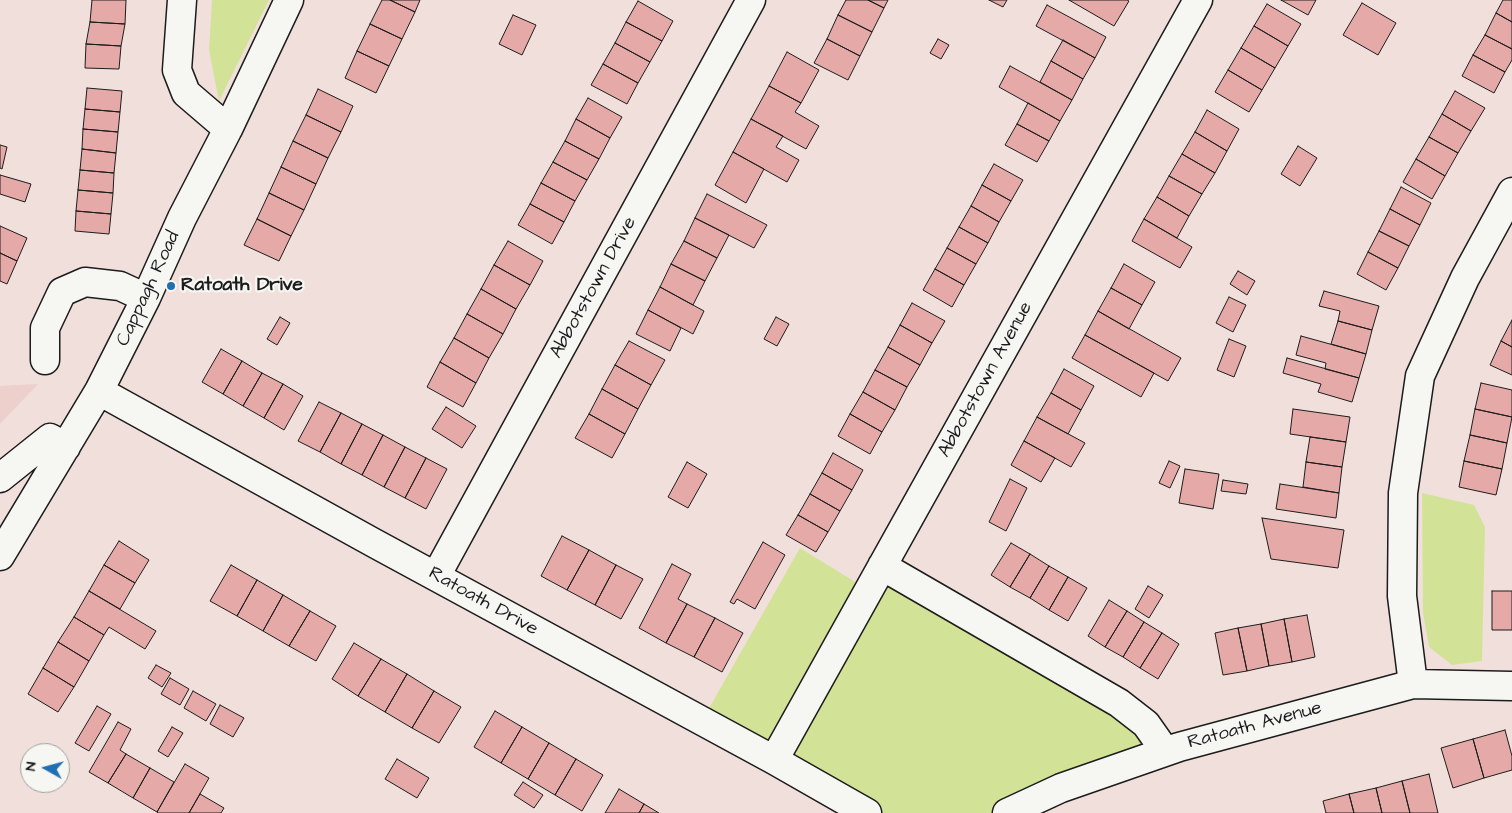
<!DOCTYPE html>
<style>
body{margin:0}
#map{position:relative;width:1512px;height:813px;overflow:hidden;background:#f1dfdc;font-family:"Architects Daughter",sans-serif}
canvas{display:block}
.north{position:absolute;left:20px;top:743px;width:50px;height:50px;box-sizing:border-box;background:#f6f6f2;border:1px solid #9f9f9c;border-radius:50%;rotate:277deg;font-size:14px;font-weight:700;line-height:20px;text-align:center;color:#1c1c1c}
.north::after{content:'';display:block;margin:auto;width:18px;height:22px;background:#1f6fb2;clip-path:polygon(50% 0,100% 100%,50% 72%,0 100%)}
</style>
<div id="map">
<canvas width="1512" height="813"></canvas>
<div class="north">N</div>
</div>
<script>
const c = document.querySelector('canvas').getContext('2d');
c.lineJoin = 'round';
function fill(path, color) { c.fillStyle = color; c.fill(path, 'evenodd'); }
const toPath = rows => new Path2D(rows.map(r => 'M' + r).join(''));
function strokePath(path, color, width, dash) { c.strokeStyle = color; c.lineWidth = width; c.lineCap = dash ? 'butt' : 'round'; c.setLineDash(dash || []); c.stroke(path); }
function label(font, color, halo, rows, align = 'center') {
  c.font = font + ' "Architects Daughter",sans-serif'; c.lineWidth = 4.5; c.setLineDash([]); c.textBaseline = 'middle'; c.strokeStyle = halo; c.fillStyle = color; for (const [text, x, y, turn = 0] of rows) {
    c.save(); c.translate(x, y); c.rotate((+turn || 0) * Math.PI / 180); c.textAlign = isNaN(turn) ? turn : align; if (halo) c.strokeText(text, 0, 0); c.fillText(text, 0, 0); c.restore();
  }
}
const built = toPath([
 [38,384,0,424,0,386]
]);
const green = toPath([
 [212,0,269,0,219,101,209,50],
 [1422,493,1474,505,1485,527,1482,661,1452,665,1429,647,1423,613],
 [800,548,865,588,774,759,703,721,712,703],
 [881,567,1018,645,1163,751,1005,813,869,813,775,759]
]);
const building = toPath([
 [92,0,126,0,125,24,90,22,92,0],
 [382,0,390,0,415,12,402,39,370,24,382,0],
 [390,0,420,0,415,12,390,0],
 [846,0,868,0,884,8,872,32,838,15,846,0],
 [868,0,888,0,884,8,868,0],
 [989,0,1007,0,1003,7,989,0],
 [1069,0,1127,0,1129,1,1114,26,1069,0],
 [1281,0,1316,0,1308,15,1281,0],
 [1503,0,1512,0,1512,22,1496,13,1503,0],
 [638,1,673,21,662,41,626,22,638,1],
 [1362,3,1396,23,1378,55,1343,35,1362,3],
 [1267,4,1301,24,1288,46,1254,26,1267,4],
 [1047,5,1106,37,1095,58,1036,26,1047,5],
 [1496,13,1512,22,1512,49,1485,35,1496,13],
 [513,15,536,25,522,55,499,44,513,15],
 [838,15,872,32,860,56,827,39,838,15],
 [90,22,125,24,121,46,86,44,90,22],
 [626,22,662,41,650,62,615,43,626,22],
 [370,24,402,39,389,66,357,51,370,24],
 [1254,26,1288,46,1275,68,1241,48,1254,26],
 [1485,35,1512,49,1512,60,1505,72,1473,55,1485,35],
 [827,39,860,56,848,80,814,63,827,39],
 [938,39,949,45,941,59,930,53,938,39],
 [1063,40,1095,58,1083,79,1051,61,1063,40],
 [615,43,650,62,638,83,603,64,615,43],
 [86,44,121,46,119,69,85,68,86,44],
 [1241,48,1275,68,1262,90,1228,70,1241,48],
 [357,51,389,66,376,93,345,78,357,51],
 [787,52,819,70,801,103,769,86,787,52],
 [1473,55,1505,72,1494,93,1462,76,1473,55],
 [1051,61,1083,79,1072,100,1040,82,1051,61],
 [603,64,638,83,627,104,591,85,603,64],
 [1010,66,1072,100,1060,121,999,87,1010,66],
 [1228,70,1262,90,1249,112,1215,92,1228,70],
 [769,86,801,103,795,112,819,126,806,149,751,119,769,86],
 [87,88,122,91,120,112,85,109,87,88],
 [318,89,353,106,341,132,306,115,318,89],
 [1455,91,1485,108,1471,131,1442,114,1455,91],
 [588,98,622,117,610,138,576,119,588,98],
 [1028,103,1060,121,1049,141,1017,124,1028,103],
 [85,109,120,112,118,132,83,129,85,109],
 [1207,110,1239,129,1227,151,1195,132,1207,110],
 [1442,114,1471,131,1458,153,1429,137,1442,114],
 [306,115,341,132,328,158,293,141,306,115],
 [576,119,610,138,599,159,565,141,576,119],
 [751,119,783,136,776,147,799,160,787,182,733,152,751,119],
 [1017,124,1049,141,1037,162,1005,145,1017,124],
 [83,129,118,132,116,153,82,149,83,129],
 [1195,132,1227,151,1215,173,1182,154,1195,132],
 [1429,137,1458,153,1445,176,1416,159,1429,137],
 [293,141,328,158,316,184,281,167,293,141],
 [565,141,599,159,587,180,553,162,565,141],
 [0,145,7,147,2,169,0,168,0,145],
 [1298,146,1317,158,1300,186,1281,174,1298,146],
 [82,149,116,153,114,173,80,170,82,149],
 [733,152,764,169,746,203,715,185,733,152],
 [1182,154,1215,173,1202,194,1169,176,1182,154],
 [1416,159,1445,176,1432,199,1403,182,1416,159],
 [553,162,587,180,575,201,541,183,553,162],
 [994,164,1023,180,1011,201,982,185,994,164],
 [281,167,316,184,304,210,269,193,281,167],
 [80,170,114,173,113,193,78,190,80,170],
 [0,175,31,184,25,202,0,194,0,175],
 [1169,176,1202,194,1189,216,1157,197,1169,176],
 [541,183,575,201,564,222,530,204,541,183],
 [982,185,1011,201,999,222,971,206,982,185],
 [1401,187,1431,203,1420,225,1390,209,1401,187],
 [78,190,113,193,111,214,76,211,78,190],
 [269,193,304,210,291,236,257,219,269,193],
 [707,194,767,225,754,248,695,218,707,194],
 [1157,197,1189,216,1177,238,1144,219,1157,197],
 [530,204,564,222,552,244,518,225,530,204],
 [971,206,999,222,988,243,959,227,971,206],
 [1390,209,1420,225,1409,246,1379,231,1390,209],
 [76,211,111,214,109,234,75,231,76,211],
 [695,218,729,235,717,258,684,241,695,218],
 [257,219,291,236,279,261,244,245,257,219],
 [1144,219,1192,247,1180,268,1132,241,1144,219],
 [0,226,27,238,17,261,0,253,0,226],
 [959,227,988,243,976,264,947,248,959,227],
 [1379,231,1409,246,1398,268,1368,252,1379,231],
 [508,241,543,261,530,285,494,265,508,241],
 [684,241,717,258,705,281,671,264,684,241],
 [947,248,976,264,964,285,935,269,947,248],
 [1368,252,1398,268,1386,290,1357,274,1368,252],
 [0,253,17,261,7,284,0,281,0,253],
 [671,264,705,281,693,305,660,287,671,264],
 [1124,264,1155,282,1142,305,1111,288,1124,264],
 [494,265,530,285,516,309,481,289,494,265],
 [935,269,964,285,952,307,923,290,935,269],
 [1238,271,1255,281,1247,295,1230,284,1238,271],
 [660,287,704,311,693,334,648,310,660,287],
 [1111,288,1142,305,1129,329,1098,311,1111,288],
 [481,289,516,309,503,334,467,314,481,289],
 [1324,291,1379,306,1372,330,1338,321,1340,311,1319,306,1324,291],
 [1229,297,1246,305,1233,332,1216,323,1229,297],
 [912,303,945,321,932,343,900,325,912,303],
 [648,310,681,328,670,351,636,334,648,310],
 [1098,311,1181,358,1168,381,1085,335,1098,311],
 [467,314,503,334,489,358,454,338,467,314],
 [280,317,290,323,277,345,267,339,280,317],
 [776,317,789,324,777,346,764,339,776,317],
 [1512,320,1512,347,1501,341,1512,320],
 [1338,321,1372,330,1366,354,1331,344,1338,321],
 [900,325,932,343,920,365,888,347,900,325],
 [1085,335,1154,373,1141,397,1072,358,1085,335],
 [1301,336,1366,354,1359,378,1325,369,1326,363,1296,355,1301,336],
 [454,338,489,358,476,383,440,362,454,338],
 [1229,339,1246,346,1234,377,1217,370,1229,339],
 [629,341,665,360,651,385,615,365,629,341],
 [1501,341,1512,347,1512,375,1490,365,1501,341],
 [888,347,920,365,907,387,875,370,888,347],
 [221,349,242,361,223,394,202,382,221,349],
 [1287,358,1359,378,1352,402,1318,392,1321,384,1283,373,1287,358],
 [242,361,262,373,243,406,223,394,242,361],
 [440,362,476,383,463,407,427,387,440,362],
 [615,365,651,385,638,409,602,389,615,365],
 [1064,369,1094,386,1081,410,1051,393,1064,369],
 [875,370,907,387,895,410,863,392,875,370],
 [262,373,283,384,264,418,243,406,262,373],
 [1481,383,1512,390,1512,417,1475,409,1481,383],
 [283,384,303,396,284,430,264,418,283,384],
 [602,389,638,409,625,434,589,414,602,389],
 [863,392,895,410,882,432,850,414,863,392],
 [1051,393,1081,410,1068,434,1037,417,1051,393],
 [319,402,341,413,320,452,298,441,319,402],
 [446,407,476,426,462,448,432,429,446,407],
 [1293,409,1350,417,1346,442,1290,434,1293,409],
 [1475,409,1512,417,1507,443,1470,435,1475,409],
 [341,413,362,424,341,464,320,452,341,413],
 [589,414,625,434,612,458,575,438,589,414],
 [850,414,882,432,870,454,838,436,850,414],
 [1037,417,1085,443,1071,467,1024,441,1037,417],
 [362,424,383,435,362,475,341,464,362,424],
 [383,435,405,447,384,487,362,475,383,435],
 [1470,435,1507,443,1502,469,1464,461,1470,435],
 [1310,437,1346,442,1342,467,1306,462,1310,437],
 [1024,441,1055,458,1041,482,1011,465,1024,441],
 [405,447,426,458,405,498,384,487,405,447],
 [833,453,863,470,852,490,822,473,833,453],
 [426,458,447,469,426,509,405,498,426,458],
 [1169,461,1180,466,1170,488,1159,483,1169,461],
 [1464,461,1502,469,1496,495,1459,487,1464,461],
 [687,462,707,474,688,508,668,497,687,462],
 [1306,462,1342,467,1339,493,1303,487,1306,462],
 [1185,469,1219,474,1213,509,1179,503,1185,469],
 [822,473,852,490,840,511,810,494,822,473],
 [1010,479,1027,488,1006,531,989,522,1010,479],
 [1223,480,1248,484,1246,494,1221,491,1223,480],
 [1280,484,1339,493,1336,518,1276,509,1280,484],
 [810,494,840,511,828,532,798,515,810,494],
 [798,515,828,532,816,552,786,535,798,515],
 [1262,518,1344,530,1338,568,1271,559,1262,518],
 [562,536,589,550,567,590,541,576,562,536],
 [119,541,149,560,135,583,104,565,119,541],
 [763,542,785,555,755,609,737,599,734,604,730,602,763,542],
 [1011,543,1030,554,1010,587,991,575,1011,543],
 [589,550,616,565,595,605,567,590,589,550],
 [1030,554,1049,566,1030,598,1010,587,1030,554],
 [672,564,691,574,678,599,687,604,666,643,639,628,672,564],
 [104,565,135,583,120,609,89,591,104,565],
 [231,565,257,580,237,616,210,601,231,565],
 [616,565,643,579,621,619,595,605,616,565],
 [1049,566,1068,577,1049,610,1030,598,1049,566],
 [1068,577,1087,588,1068,621,1049,610,1068,577],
 [257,580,283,595,263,631,237,616,257,580],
 [1148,586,1163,595,1149,618,1135,609,1148,586],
 [89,591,156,631,145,649,109,627,104,635,74,617,89,591],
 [1492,591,1512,591,1512,630,1492,630,1492,591],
 [283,595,310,611,289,646,263,631,283,595],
 [1109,600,1127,611,1105,647,1088,636,1109,600],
 [687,604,715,618,694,657,666,643,687,604],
 [310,611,336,626,316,661,289,646,310,611],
 [1127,611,1144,622,1123,657,1105,647,1127,611],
 [1307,615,1315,657,1292,662,1284,619,1307,615],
 [74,617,104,635,89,661,58,642,74,617],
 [715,618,743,633,722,672,694,657,715,618],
 [1284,619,1292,662,1269,666,1261,624,1284,619],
 [1144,622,1162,633,1140,668,1123,657,1144,622],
 [1261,624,1269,666,1247,671,1238,628,1261,624],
 [1238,628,1247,671,1223,675,1215,633,1238,628],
 [1162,633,1179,644,1158,679,1140,668,1162,633],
 [58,642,89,661,74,687,43,668,58,642],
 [354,643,381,659,358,696,332,679,354,643],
 [381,659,407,674,385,712,358,696,381,659],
 [156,665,171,673,162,687,148,678,156,665],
 [43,668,74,687,58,712,28,694,43,668],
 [407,674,434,691,412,728,385,712,407,674],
 [170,678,189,689,180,705,161,694,170,678],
 [193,691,216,704,206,721,184,708,193,691],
 [434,691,461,707,439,743,412,728,434,691],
 [220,705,244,718,233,737,210,724,220,705],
 [97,706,111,714,89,751,75,743,97,706],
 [495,711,522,727,501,763,474,747,495,711],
 [118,722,131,729,120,750,126,754,108,783,89,772,118,722],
 [172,727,183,733,168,757,158,751,172,727],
 [522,727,549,743,528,779,501,763,522,727],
 [1505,730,1512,756,1512,770,1484,778,1473,739,1505,730],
 [1473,739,1484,778,1453,788,1441,748,1473,739],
 [549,743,576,759,555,795,528,779,549,743],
 [126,754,150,768,133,798,108,783,126,754],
 [397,759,429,778,417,798,385,779,397,759],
 [576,759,603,775,582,811,555,795,576,759],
 [185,764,209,778,189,813,158,813,157,812,185,764],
 [150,768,174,782,157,812,133,798,150,768],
 [1429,774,1438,813,1410,813,1402,781,1429,774],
 [1402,781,1410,813,1382,813,1376,788,1402,781],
 [523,782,543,795,534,808,514,795,523,782],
 [1376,788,1382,813,1354,813,1349,794,1376,788],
 [619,789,644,804,639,813,605,813,619,789],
 [200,794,224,808,221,813,189,813,200,794],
 [1349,794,1354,813,1326,813,1323,801,1349,794],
 [644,804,659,813,639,813,644,804]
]);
const minor = toPath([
 [182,0,177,70,186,93,228,129],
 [45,360,45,328,62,292,85,282,120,286,146,298],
 [99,391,374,543,774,760,867,813],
 [0,478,50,438,66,447],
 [0,556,99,391,146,298,182,218,228,129,289,0],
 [882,566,1119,703,1146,724,1165,751],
 [436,576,751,0],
 [1413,684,1402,596,1403,493,1420,376,1465,278,1512,192],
 [774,760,1198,0],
 [1007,813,1061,788,1179,747,1413,684,1512,686]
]);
const markers = [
 [171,286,5,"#1f6fb2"]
];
const poiNames = [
 ["Ratoath Drive",181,286]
];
const streetNames = [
 ["Abbotstown Drive",594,288,-61],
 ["Cappagh Road",149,289,-65],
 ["Abbotstown Avenue",986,380,-61],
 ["Ratoath Drive",483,602,29],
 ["Ratoath Avenue",1255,726,-15]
];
fill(built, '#edcfcc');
fill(green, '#d2e397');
fill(building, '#e5aaa8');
strokePath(building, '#1c1c1c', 1);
strokePath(minor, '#1c1c1c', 31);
strokePath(minor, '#f6f6f2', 28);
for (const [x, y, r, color] of markers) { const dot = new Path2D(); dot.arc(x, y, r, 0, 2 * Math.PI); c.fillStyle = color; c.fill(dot); strokePath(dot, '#f6f6f2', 2); }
label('bold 19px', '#1c1c1c', '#f6f6f2', poiNames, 'left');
label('19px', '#1c1c1c', '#f6f6f2', streetNames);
</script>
